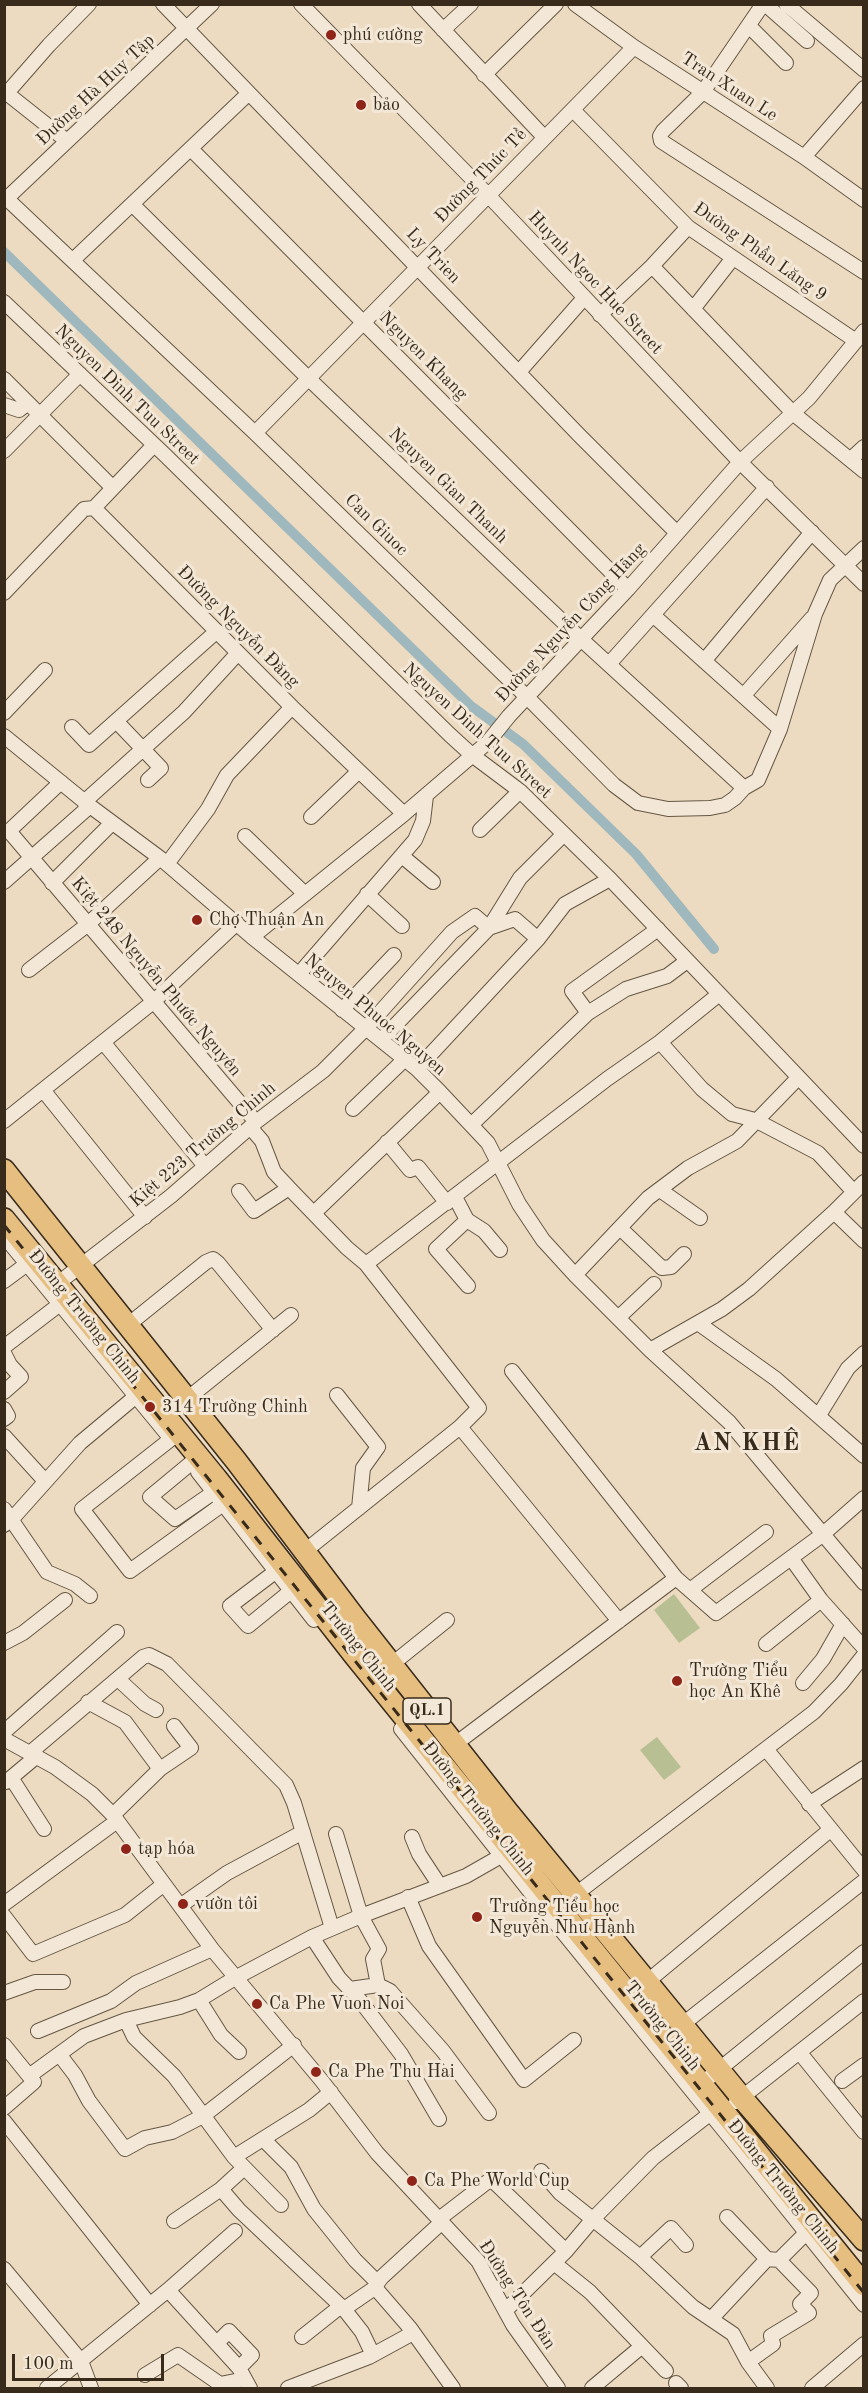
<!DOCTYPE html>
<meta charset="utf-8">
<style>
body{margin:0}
#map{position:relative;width:868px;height:2393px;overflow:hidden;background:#eddbc1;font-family:"Old Standard TT",serif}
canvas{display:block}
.frame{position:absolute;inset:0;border:6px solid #382b1b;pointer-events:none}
.scale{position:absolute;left:12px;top:2354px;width:152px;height:27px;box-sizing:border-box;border:3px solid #382b1b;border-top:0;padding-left:8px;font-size:18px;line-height:21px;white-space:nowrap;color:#382b1b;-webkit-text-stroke:4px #f3e8d7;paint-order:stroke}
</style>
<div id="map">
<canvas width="868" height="2393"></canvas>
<div class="frame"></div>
<div class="scale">100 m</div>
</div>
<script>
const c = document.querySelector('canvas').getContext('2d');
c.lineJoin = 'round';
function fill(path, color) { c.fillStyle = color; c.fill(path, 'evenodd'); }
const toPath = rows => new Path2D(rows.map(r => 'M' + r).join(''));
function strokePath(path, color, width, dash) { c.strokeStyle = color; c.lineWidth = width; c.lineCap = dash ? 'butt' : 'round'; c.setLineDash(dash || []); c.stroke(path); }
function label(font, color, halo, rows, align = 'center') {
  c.font = font + ' "Old Standard TT",serif'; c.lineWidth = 6; c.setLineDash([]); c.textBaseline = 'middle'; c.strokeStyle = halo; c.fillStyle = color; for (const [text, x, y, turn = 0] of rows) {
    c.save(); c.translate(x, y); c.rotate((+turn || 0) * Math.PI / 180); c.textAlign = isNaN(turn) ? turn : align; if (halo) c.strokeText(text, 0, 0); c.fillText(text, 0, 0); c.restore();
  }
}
const green = toPath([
 [674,1594,700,1628,679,1643,654,1610],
 [657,1737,681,1767,664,1780,640,1750]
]);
const canal = toPath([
 [4,252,471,706,523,744,636,854,714,949]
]);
const minor = toPath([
 [163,4,580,436,677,533],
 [301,4,487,194,740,462,864,584],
 [419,4,544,137],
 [575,4,634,47,804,157,864,200],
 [763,4,703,92,663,131,660,136,661,141,864,272],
 [765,4,807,41],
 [786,4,864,70],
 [749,26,786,63],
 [443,30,471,4],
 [484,75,556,4],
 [4,91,67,141],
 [7,93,49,45,89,4],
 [573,110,688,227,856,341],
 [191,149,628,589],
 [804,157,864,88],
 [4,196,255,433,528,698,614,785,638,803,668,809,710,808,725,805,735,798,744,788,758,780,780,729,815,614,830,580,864,548],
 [4,201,212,4],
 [133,205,309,379,582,640,744,788],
 [73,260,249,93],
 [652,266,794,414,864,471],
 [4,302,165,455,450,735,472,755,520,791,610,879,864,1146],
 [693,309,733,258],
 [600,315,652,266,688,227],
 [519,372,584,298],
 [4,379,113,488],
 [4,405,19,410,28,403],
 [255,433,634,47],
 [4,451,80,374],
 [851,459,864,447],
 [94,508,292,707,404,814],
 [4,593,84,509,94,508,154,445],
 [653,615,780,729],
 [704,661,812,532],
 [609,664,767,487],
 [744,695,812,618],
 [4,713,45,670],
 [117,722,161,768,148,780],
 [72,727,89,745,217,631],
 [4,736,90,806,160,858,252,937,417,1069,440,1092,488,1143,519,1204,543,1240,575,1275,650,1350,729,1422,864,1583],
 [61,782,9,831,256,1122],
 [84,802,184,712,238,653],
 [311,817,359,771],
 [480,830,520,791],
 [245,836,304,893],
 [402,856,433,882],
 [167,864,208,809,227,775,292,707],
 [4,882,90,806],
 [52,883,112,823],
 [367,894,402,926],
 [252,937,404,814,488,742,509,716,628,589,740,462,809,398,864,331],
 [29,970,87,925,160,858],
 [299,974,415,840,423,821,426,796],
 [342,1010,394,955],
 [588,1013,572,991,658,929],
 [381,1040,489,928,520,878,563,835],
 [103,1042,205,1166],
 [660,1042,702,1089,732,1114,755,1120,818,1153,854,1192],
 [417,1069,538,939,565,904,610,879],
 [43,1090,145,1217],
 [353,1109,405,1059],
 [4,1121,153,1002,237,923],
 [471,1125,588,1013,626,989,667,976,687,961],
 [250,1127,262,1141,274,1172,289,1188],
 [387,1142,410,1170,418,1167,447,1203],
 [864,1182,834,1212,864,1241],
 [660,1190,700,1218],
 [239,1191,254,1211,289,1188,347,1248,366,1264,479,1408,460,1427,305,1551],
 [455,1197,467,1220,484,1231,500,1250],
 [314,1213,440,1092],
 [467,1220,436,1249,468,1286],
 [620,1228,662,1268,671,1267,684,1254],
 [4,1236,167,1434],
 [366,1264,607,1079,660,1042,718,995],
 [575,1275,648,1198,688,1168,737,1141,797,1079],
 [4,1281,27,1264],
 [57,1284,171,1196,256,1122,323,1071,366,1028,452,932,475,916,489,928,515,919,538,939],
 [618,1318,654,1284],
 [698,1323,776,1379,864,1456],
 [128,1325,206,1262,213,1259,218,1263,273,1330],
 [4,1347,60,1304],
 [650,1350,722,1309,749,1289,834,1212],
 [4,1353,10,1365,21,1377,4,1392],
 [512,1371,676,1578,716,1613,822,1535,864,1498],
 [337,1395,378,1447,363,1468,359,1508],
 [187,1399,291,1315],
 [4,1409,8,1416,4,1419],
 [819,1415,848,1368,864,1353],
 [460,1427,619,1621],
 [4,1436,45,1481],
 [171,1439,82,1509,130,1571,223,1504],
 [191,1463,150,1497,175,1519,214,1492],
 [198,1472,314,1620],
 [4,1509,47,1572,75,1584,90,1596],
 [4,1525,12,1519,80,1443,135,1397],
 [791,1558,821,1600,864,1648],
 [275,1572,230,1606,248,1626,291,1591],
 [690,1590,766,1532],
 [4,1643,23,1633,65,1600],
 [766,1644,821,1600],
 [391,1665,447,1620],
 [118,1679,145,1704,156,1710],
 [803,1683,823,1659,843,1624],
 [88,1702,125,1722,160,1769],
 [401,1729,531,1893,740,2150,864,2305],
 [4,1732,117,1632],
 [4,1739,55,1767,92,1794,113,1815,212,1949,322,2081,377,2153,478,2261,513,2325,558,2388],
 [454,1745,676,1578],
 [766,1749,864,1870],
 [31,1752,143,1657,149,1655,167,1664,286,1785,294,1803,332,1928],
 [12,1779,44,1829],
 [6,1782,37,1756],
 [809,1804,864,1768],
 [113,1815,160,1769,191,1748,174,1726],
 [336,1834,361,1916,379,1949,373,1959,378,1985],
 [412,1837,419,1854,440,1886],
 [576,1894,814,1712,841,1684,864,1655],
 [408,1897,429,1946,524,2080,574,2040],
 [4,1904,117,1821],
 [180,1906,227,1873,303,1832],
 [4,1916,33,1954,125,1915,164,1884],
 [312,1937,339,1978,359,1999,401,2054,439,2119],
 [648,1981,830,1830],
 [350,1989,378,1985,390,1991,443,2051,489,2113],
 [4,1993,35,1982,63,1982],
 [199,2000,221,2035,239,2052],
 [126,2020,134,2037,174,2076,234,2157,281,2205],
 [683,2024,864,1881],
 [38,2031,111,2001,136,1983,212,1949],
 [4,2045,34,2082,4,2108],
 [800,2053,864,2132],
 [59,2054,75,2075,89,2101,125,2149,145,2138,172,2132,203,2116,294,2045],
 [29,2076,84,2036,126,2020,180,2007,199,2000,235,1978,312,1937,361,1916,466,1876,501,1856],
 [842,2081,864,2065],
 [700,2085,864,1952],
 [736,2102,864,2001],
 [4,2121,150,2305],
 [263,2139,291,2167,314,2209,355,2260,377,2282],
 [234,2157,309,2110,331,2092],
 [541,2171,560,2193,640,2257,693,2307,733,2334,748,2362,767,2388],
 [221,2189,239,2210,344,2309,362,2332,373,2355],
 [727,2217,767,2259],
 [439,2219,491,2179,566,2251],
 [174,2221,221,2189,244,2168],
 [442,2222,382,2277,376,2285,378,2291,410,2328,453,2388],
 [640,2257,671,2228,686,2245],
 [554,2263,590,2292,666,2371],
 [4,2269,81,2361,91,2388],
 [168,2290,239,2368,250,2388],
 [344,2309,376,2287],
 [506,2310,566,2251,593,2219,653,2158,716,2109],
 [711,2319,767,2259,779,2260,806,2233],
 [302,2337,341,2306],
 [217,2343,229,2331,252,2355,239,2368],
 [748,2362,773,2344,771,2336,809,2313,800,2304,811,2293,779,2260],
 [145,2375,178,2355,220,2384,245,2379],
 [676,2383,681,2388],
 [47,2388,168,2290,235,2231],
 [288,2388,369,2357,413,2333],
 [592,2388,641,2347],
 [812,2388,864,2344]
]);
const highway = toPath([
 [4,1170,237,1462,355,1618,507,1811,742,2098,864,2240],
 [4,1219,216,1478,355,1656,864,2285]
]);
const rail = toPath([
 [4,1225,864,2293]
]);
const markers = [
 [331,35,6,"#8f2418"],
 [361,105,6,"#8f2418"],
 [197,920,6,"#8f2418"],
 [150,1407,6,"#8f2418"],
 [677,1681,6,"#8f2418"],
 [126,1849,6,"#8f2418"],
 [183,1904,6,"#8f2418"],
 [477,1917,6,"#8f2418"],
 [257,2004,6,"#8f2418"],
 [316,2072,6,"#8f2418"],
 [412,2181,6,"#8f2418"]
];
const shields = [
 [427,1711,48]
];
const shieldNames = [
 ["QL.1",427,1711]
];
const poiNames = [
 ["phú cường",343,35],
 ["bảo",373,105],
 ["Chợ Thuận An",209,920],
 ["314 Trường Chinh",162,1407],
 ["Trường Tiểu",689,1671],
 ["học An Khê",689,1692],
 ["tạp hóa",138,1849],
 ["vườn tôi",195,1904],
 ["Trường Tiểu học",489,1907],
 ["Nguyễn Như Hạnh",489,1928],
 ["Ca Phe Vuon Noi",269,2004],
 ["Ca Phe Thu Hai",328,2072],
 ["Ca Phe World Cup",424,2181]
];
const streetNames = [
 ["Tran Xuan Le",729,87,33],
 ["Đường Hà Huy Tập",96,90,-43],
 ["Đường Thúc Tề",481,176,-46],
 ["Đường Phần Lăng 9",760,252,35],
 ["Ly Trien",433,256,46],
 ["Huynh Ngoc Hue Street",595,283,47],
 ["Nguyen Khang",423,356,45],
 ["Nguyen Dinh Tuu Street",127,395,44],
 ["Nguyen Gian Thanh",448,486,44],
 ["Can Giuoc",376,525,44],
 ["Đường Nguyễn Công Hãng",571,623,-47],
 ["Đường Nguyễn Đăng",238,627,45],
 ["Nguyen Dinh Tuu Street",477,731,42],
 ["Kiệt 248 Nguyễn Phước Nguyên",156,977,50],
 ["Nguyen Phuoc Nguyen",375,1015,40],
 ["Kiệt 223 Trường Chinh",203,1145,-40],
 ["Đường Trường Chinh",84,1317,51],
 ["Trường Chinh",358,1647,51],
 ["Đường Trường Chinh",478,1809,51],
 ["Trường Chinh",662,2026,51],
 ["Đường Trường Chinh",783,2187,51],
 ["Đường Tôn Đản",517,2295,57]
];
const districtNames = [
 ["AN KHÊ",747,1444]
];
fill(green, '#b8c093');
strokePath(canal, '#9eb8bd', 10);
strokePath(minor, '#655744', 16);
strokePath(highway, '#382b1b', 24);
strokePath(minor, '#f3e8d7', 14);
strokePath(highway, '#e6be80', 21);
strokePath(rail, '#382b1b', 3, [10, 10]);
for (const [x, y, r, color] of markers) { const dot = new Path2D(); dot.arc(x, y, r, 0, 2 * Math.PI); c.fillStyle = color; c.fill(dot); strokePath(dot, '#f3e8d7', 2); }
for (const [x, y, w] of shields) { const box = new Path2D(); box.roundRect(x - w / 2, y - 13, w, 26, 4.5); c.fillStyle = '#f3e8d7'; c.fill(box); strokePath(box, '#382b1b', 1.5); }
label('bold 16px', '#382b1b', null, shieldNames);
label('18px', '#382b1b', '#f3e8d7', poiNames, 'left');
label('18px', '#382b1b', '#f3e8d7', streetNames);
c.letterSpacing = '1.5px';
label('bold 24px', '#382b1b', '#f3e8d7', districtNames);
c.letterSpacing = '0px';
</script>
